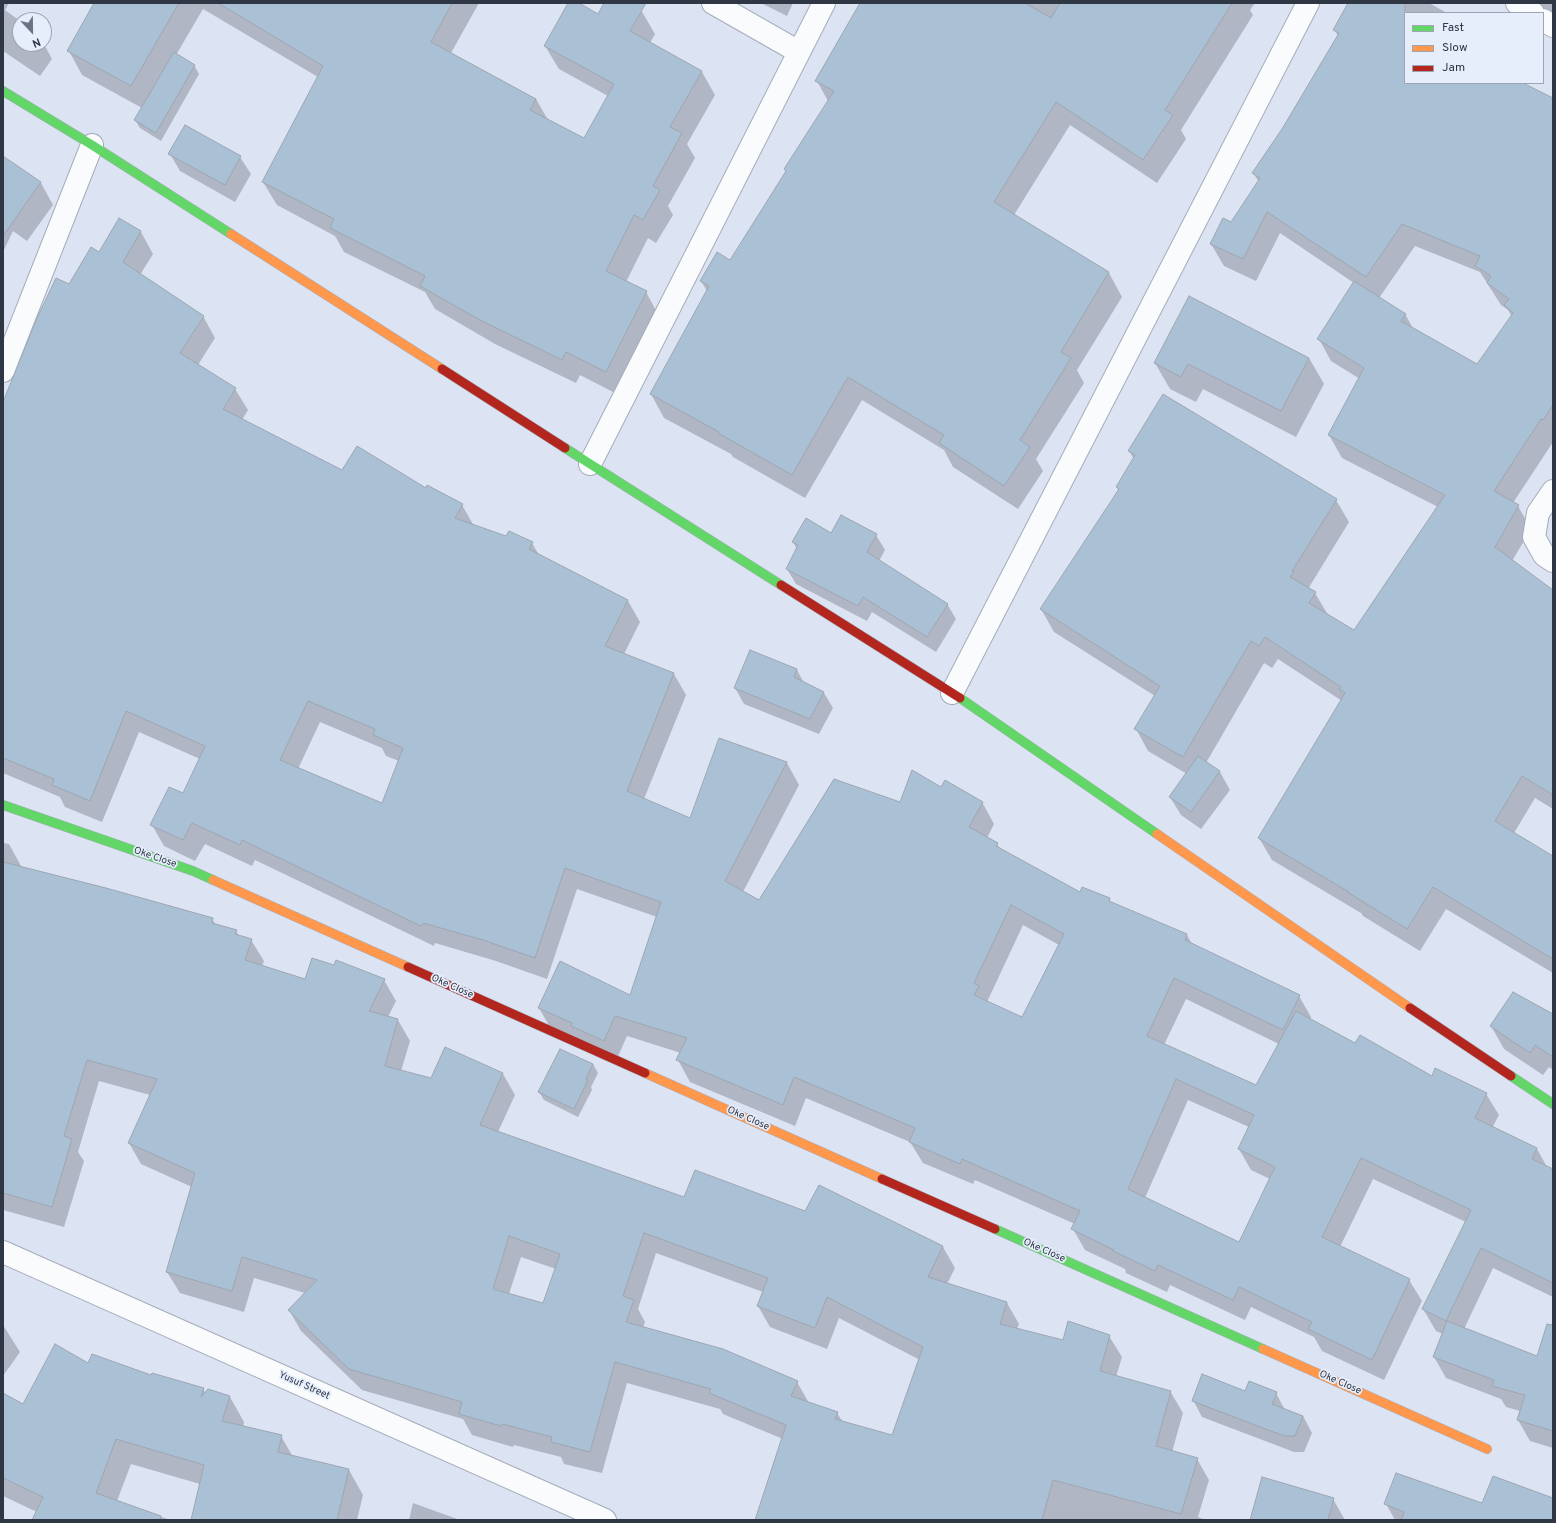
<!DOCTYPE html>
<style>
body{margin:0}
#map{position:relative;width:1556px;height:1523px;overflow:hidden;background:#dce4f4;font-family:Overpass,sans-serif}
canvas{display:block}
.frame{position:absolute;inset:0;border:4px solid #2f3644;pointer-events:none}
.legend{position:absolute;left:1404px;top:12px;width:140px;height:72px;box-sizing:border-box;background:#e6eefc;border:1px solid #9da4b2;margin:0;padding:5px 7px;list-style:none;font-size:12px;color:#2f3644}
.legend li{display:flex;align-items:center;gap:8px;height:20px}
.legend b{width:20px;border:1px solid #9da4b2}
.north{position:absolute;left:12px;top:12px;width:40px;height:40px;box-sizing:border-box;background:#e6eefc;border:1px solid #9da4b2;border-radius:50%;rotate:158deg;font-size:11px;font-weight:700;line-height:16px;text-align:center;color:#2f3644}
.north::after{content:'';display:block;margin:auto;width:14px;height:18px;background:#6c7382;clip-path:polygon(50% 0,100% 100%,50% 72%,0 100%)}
</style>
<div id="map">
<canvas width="1556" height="1523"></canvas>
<div class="frame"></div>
<ul class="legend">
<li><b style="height:5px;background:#63d668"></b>Fast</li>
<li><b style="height:5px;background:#ff974d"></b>Slow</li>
<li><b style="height:5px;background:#b3261e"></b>Jam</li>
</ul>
<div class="north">N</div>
</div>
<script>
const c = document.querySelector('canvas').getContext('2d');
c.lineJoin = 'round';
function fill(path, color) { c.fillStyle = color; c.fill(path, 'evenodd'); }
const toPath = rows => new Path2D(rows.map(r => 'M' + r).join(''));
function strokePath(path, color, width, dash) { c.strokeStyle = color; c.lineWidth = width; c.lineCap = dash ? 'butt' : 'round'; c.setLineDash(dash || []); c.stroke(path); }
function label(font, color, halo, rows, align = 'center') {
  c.font = font + ' Overpass,sans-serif'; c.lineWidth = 3.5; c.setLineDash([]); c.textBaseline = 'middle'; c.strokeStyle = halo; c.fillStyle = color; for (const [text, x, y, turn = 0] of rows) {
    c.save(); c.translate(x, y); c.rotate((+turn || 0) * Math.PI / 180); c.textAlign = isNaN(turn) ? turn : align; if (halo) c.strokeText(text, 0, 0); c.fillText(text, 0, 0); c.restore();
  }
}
const shadow = toPath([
 [3,3,9,3,5,10,20,21,20,44,44,44,52,59,40,76,3,51],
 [95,3,479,3,451,53,536,99,548,120,584,140,608,96,559,69,545,46,569,3,577,3,599,15,606,3,628,3,641,10,655,34,650,43,702,72,715,95,687,144,695,158,668,206,673,215,656,243,648,238,626,282,646,292,659,316,619,395,580,375,576,383,495,344,435,309,425,292,344,252,335,236,277,205,263,182,318,77,203,9,176,55,194,65,199,74,161,141,140,128,135,120,142,108,82,75,69,51],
 [761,3,793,3,787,16],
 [861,3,1255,3,1250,10,1253,15,1181,130,1186,139,1157,183,1070,125,1014,215,1109,273,1122,297,1077,370,1084,383,1036,459,1043,471,1018,509,953,467,944,450,862,400,805,498,733,457,731,454,664,418,651,394,707,291,701,281,730,261,786,172,785,169,828,101,817,81],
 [1349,3,1429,3,1447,13,1405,13,1405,83,1521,83,1553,99,1553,442,1513,503,1518,506,1531,529,1512,561,1553,597,1553,809,1535,798,1514,833,1553,857,1553,973,1446,909,1420,951,1363,916,1361,913,1272,860,1259,838,1342,701,1278,659,1272,668,1264,663,1206,763,1220,772,1230,790,1201,829,1181,815,1170,797,1187,774,1148,751,1136,729,1155,696,1054,632,1041,609,1119,490,1117,487,1134,459,1129,451,1336,500,1349,522,1308,589,1315,593,1328,615,1354,632,1438,507,1342,458,1329,435,1360,379,1331,361,1319,339,1354,283,1280,233,1256,281,1224,266,1211,244,1232,223,1259,182,1253,173,1283,129,1338,36,1335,30],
 [1415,246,1480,272,1501,305,1508,310,1512,317,1477,365,1414,330,1405,314,1379,298],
 [1534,3,1553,3,1553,15],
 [170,154,240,157,251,174,235,202,180,171],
 [3,157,41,183,53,205,27,241,13,231,3,252],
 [119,220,141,232,153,254,140,275,203,316,215,338,198,365,235,389,248,410,242,420,342,471,426,489,462,505,474,526,507,538,532,543,539,555,628,601,640,622,624,654,674,674,686,695,644,799,690,819,720,740,787,763,799,785,743,892,759,901,901,804,941,788,982,802,994,824,987,838,997,844,1001,850,1080,893,1109,899,1111,903,1187,935,1192,944,1299,996,1311,1017,1310,1020,1356,1044,1432,1077,1486,1094,1499,1115,1492,1128,1537,1149,1547,1167,1553,1170,1553,1297,1493,1268,1464,1329,1537,1358,1553,1336,1553,1448,1530,1441,1518,1420,1520,1411,1506,1407,1501,1399,1446,1378,1434,1357,1443,1334,1436,1331,1423,1309,1466,1222,1373,1179,1340,1247,1409,1280,1422,1301,1384,1380,1322,1351,1314,1337,1251,1307,1245,1320,1170,1285,1167,1292,1126,1273,1125,1269,1085,1250,1073,1229,1075,1224,975,1180,973,1184,923,1163,910,1142,806,1098,795,1126,690,1082,678,1060,681,1053,627,1036,616,1061,551,1029,539,1008,631,996,657,917,577,889,547,979,496,961,435,943,434,946,255,860,252,866,205,844,195,861,164,846,152,825,184,794,200,759,139,732,102,822,65,807,60,797,3,773,3,405,69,285,99,253],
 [320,722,382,748,386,756,399,761,383,805,298,769],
 [1023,925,1059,945,1023,1018,987,1002],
 [1186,999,1279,1044,1256,1087,1164,1045],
 [1188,1100,1249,1127,1239,1149,1251,1170,1270,1179,1240,1243,1145,1198],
 [1309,358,1324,384,1296,437,1203,389,1196,402,1170,389,1155,363],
 [832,534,876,535,885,550,879,561,947,604,956,619,936,652,872,612,867,621,796,584,787,569,797,549,793,542],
 [751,651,797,670,804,683,824,693,833,708,819,734,744,704,735,688],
 [3,843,9,844,21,866,21,868,212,919,216,925,236,931,239,936,251,940,264,961,262,966,306,980,384,980,396,1001,388,1017,398,1020,410,1041,401,1071,432,1079,503,1074,515,1095,498,1132,684,1198,806,1212,943,1247,955,1268,947,1284,1007,1303,1019,1324,1017,1329,1063,1341,1109,1336,1122,1357,1116,1377,1170,1391,1183,1413,1172,1452,1197,1459,1209,1480,1198,1517,1205,1520,756,1520,783,1439,723,1414,720,1409,627,1383,602,1473,564,1464,561,1457,514,1445,513,1447,472,1435,463,1419,362,1390,301,1331,289,1310,305,1293,254,1278,244,1312,180,1293,167,1272,192,1187,141,1164,129,1143,150,1095,99,1081,78,1152,84,1161,64,1227,3,1210],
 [656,1253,763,1292,758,1306,770,1327,827,1349,839,1318,920,1360,892,1437,843,1422,837,1413,809,1403,797,1382,643,1328,645,1322,638,1309],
 [521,1257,556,1269,544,1304,509,1294],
 [1553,1015,1553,1070,1549,1067,1543,1075,1504,1049,1491,1026],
 [593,1064,598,1073,591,1087,592,1090,578,1117,544,1100,539,1092],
 [3,1325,20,1352,3,1376],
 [89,1364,152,1377,203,1389,206,1394,230,1397,244,1422,243,1427,281,1436,293,1457,349,1470,363,1495,357,1520,192,1520,200,1484,131,1464,117,1501,170,1520,54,1520,3,1496,3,1394,23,1405],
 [1246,1392,1276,1393,1285,1410,1303,1416,1312,1433,1304,1452,1294,1452,1202,1417,1193,1400],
 [1333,1499,1345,1520,1251,1520],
 [1553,1499,1553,1520,1395,1520,1386,1504,1483,1504],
 [413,1503,460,1520,409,1520]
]);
const building = toPath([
 [94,3,179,3,131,86,67,51,94,3],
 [218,3,452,3,431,42,536,99,530,110,584,138,614,84,544,46,568,3,579,3,598,14,604,3,646,3,630,31,702,71,670,127,682,133,653,186,660,190,643,220,634,215,606,271,647,291,606,372,566,352,562,360,480,320,420,286,425,276,330,228,334,219,262,182,323,66,218,3],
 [860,3,1025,3,1051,18,1060,3,1232,3,1165,110,1173,115,1143,160,1056,102,994,202,1109,272,1061,352,1071,358,1020,440,1030,447,1004,486,939,443,944,435,848,377,792,475,718,433,719,432,650,394,709,286,700,281,717,252,730,260,786,171,784,169,834,91,815,81,860,3],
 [1348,3,1405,3,1405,83,1523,83,1553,98,1553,405,1543,420,1541,419,1494,491,1519,505,1495,547,1553,590,1553,795,1522,776,1495,821,1553,856,1553,959,1433,887,1407,929,1349,893,1349,892,1258,838,1345,693,1339,689,1341,687,1265,637,1259,646,1251,641,1183,757,1134,729,1160,686,1040,609,1119,489,1116,487,1135,455,1128,451,1163,394,1337,499,1292,571,1294,572,1290,577,1316,592,1309,603,1354,630,1445,495,1328,435,1364,368,1317,339,1354,281,1406,314,1401,321,1477,364,1513,313,1504,305,1509,299,1487,283,1491,276,1475,266,1480,256,1402,224,1366,277,1267,212,1243,259,1210,244,1223,218,1231,222,1260,178,1252,173,1282,129,1339,33,1333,30,1348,3],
 [174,52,195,65,156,133,134,120,174,52],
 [185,125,241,156,225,185,168,154,185,125],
 [3,156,41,182,3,236,3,156],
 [119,218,141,231,123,262,204,316,180,353,236,388,223,409,342,470,357,446,426,488,427,485,463,504,455,518,506,536,509,531,533,542,529,549,628,600,605,646,674,673,627,791,690,818,719,738,787,762,725,881,759,900,834,779,900,802,912,770,941,787,945,780,983,802,969,827,998,843,996,846,1080,892,1082,887,1110,898,1109,901,1187,934,1185,940,1300,995,1283,1030,1174,978,1147,1036,1256,1085,1296,1011,1355,1043,1360,1035,1432,1076,1435,1068,1487,1093,1475,1118,1537,1148,1532,1159,1553,1169,1553,1283,1481,1248,1446,1321,1422,1309,1471,1210,1361,1158,1322,1237,1410,1279,1372,1360,1308,1329,1312,1322,1239,1287,1233,1300,1158,1265,1155,1271,1113,1251,1114,1250,1071,1229,1080,1211,962,1159,960,1164,909,1142,915,1128,794,1077,783,1105,676,1060,687,1038,615,1016,604,1041,571,1026,572,1023,538,1008,560,961,630,995,661,902,565,868,535,958,483,940,423,923,421,926,242,840,240,845,192,823,183,840,150,825,169,787,183,793,205,746,126,711,90,801,52,785,54,779,3,758,3,402,37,318,56,278,69,284,91,247,99,252,119,218],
 [308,701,375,729,373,735,403,748,382,803,280,760,308,701],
 [1011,905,1064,934,1022,1017,974,995,979,986,974,983,1011,905],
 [1176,1079,1254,1115,1238,1149,1275,1167,1239,1242,1128,1189,1176,1079],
 [1189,296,1309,358,1281,411,1188,364,1181,377,1154,363,1189,296],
 [841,515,877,534,867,552,948,604,927,637,863,597,858,606,786,569,798,545,792,542,806,518,831,533,841,515],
 [750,650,797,669,794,677,824,692,810,719,734,688,750,650],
 [1198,756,1220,771,1191,812,1169,797,1198,756],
 [3,862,106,888,213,918,212,923,237,930,235,934,252,939,245,960,305,979,312,958,334,965,336,960,385,979,369,1011,398,1019,385,1066,431,1078,445,1047,503,1073,480,1125,684,1197,695,1170,805,1211,819,1185,943,1246,928,1277,1007,1302,1000,1324,1063,1340,1068,1321,1110,1335,1100,1371,1171,1391,1156,1446,1198,1458,1181,1514,1053,1480,1042,1520,755,1520,786,1425,709,1393,711,1389,615,1362,590,1452,551,1442,552,1437,502,1424,501,1426,459,1414,462,1402,349,1369,288,1310,317,1280,242,1257,232,1291,166,1272,195,1173,128,1143,157,1079,87,1060,64,1136,72,1139,52,1207,3,1193,3,862],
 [644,1233,768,1278,757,1306,815,1328,827,1297,923,1347,892,1435,835,1419,838,1412,791,1396,798,1381,723,1349,626,1322,634,1300,623,1296,644,1233],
 [509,1236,560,1254,543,1303,493,1289,509,1236],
 [1513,992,1553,1014,1553,1057,1535,1045,1530,1053,1490,1026,1513,992],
 [560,1049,593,1064,586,1079,588,1080,574,1109,538,1092,560,1049],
 [1447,1321,1537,1356,1547,1324,1553,1325,1553,1431,1517,1420,1525,1395,1492,1386,1494,1380,1433,1357,1447,1321],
 [55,1344,88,1363,92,1354,151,1375,152,1373,204,1388,201,1397,208,1389,230,1396,222,1421,282,1435,278,1452,349,1469,337,1520,191,1520,204,1465,116,1439,96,1493,161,1516,160,1520,32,1520,43,1497,3,1478,3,1393,23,1404,55,1344],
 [1202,1374,1245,1391,1249,1381,1277,1392,1272,1404,1303,1416,1295,1436,1284,1436,1192,1401,1202,1374],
 [1396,1473,1482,1503,1493,1476,1553,1498,1553,1520,1401,1520,1404,1512,1384,1504,1396,1473],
 [1262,1477,1334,1498,1328,1520,1250,1520,1262,1477]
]);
const street = toPath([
 [713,3,799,52],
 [1517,3,1533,13],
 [1543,20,1553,26],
 [3,371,92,145],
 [590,464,824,3],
 [1553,491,1538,513,1534,537,1544,555,1553,561],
 [952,693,1308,3],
 [3,1252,605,1520]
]);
const fast = toPath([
 [3,91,92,145,231,234],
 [565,448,781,585],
 [960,698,1157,834],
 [3,805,193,871,213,880],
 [1511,1076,1553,1104],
 [995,1229,1263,1349]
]);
const slow = toPath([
 [231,234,442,369],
 [1157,834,1410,1008],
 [213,880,408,967],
 [645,1073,882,1179],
 [1263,1349,1487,1449]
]);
const jam = toPath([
 [442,369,565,448],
 [781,585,960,698],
 [408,967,645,1073],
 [1410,1008,1511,1076],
 [882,1179,995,1229]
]);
const streetNames = [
 ["Oke Close",155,858,19],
 ["Oke Close",452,987,24],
 ["Oke Close",748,1119,24],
 ["Oke Close",1044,1251,24],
 ["Oke Close",1340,1383,24],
 ["Yusuf Street",304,1386,24]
];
fill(shadow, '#0003');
fill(building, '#aac1d5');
strokePath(building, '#9ca5b1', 1);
strokePath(street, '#a5acb9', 24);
strokePath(fast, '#a5acb9', 10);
strokePath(slow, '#a5acb9', 10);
strokePath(jam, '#a5acb9', 10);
strokePath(street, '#fafbfd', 22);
strokePath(fast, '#63d668', 9);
strokePath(slow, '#ff974d', 9);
strokePath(jam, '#b3261e', 9);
label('10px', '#2f3644', '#e6eefc', streetNames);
</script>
